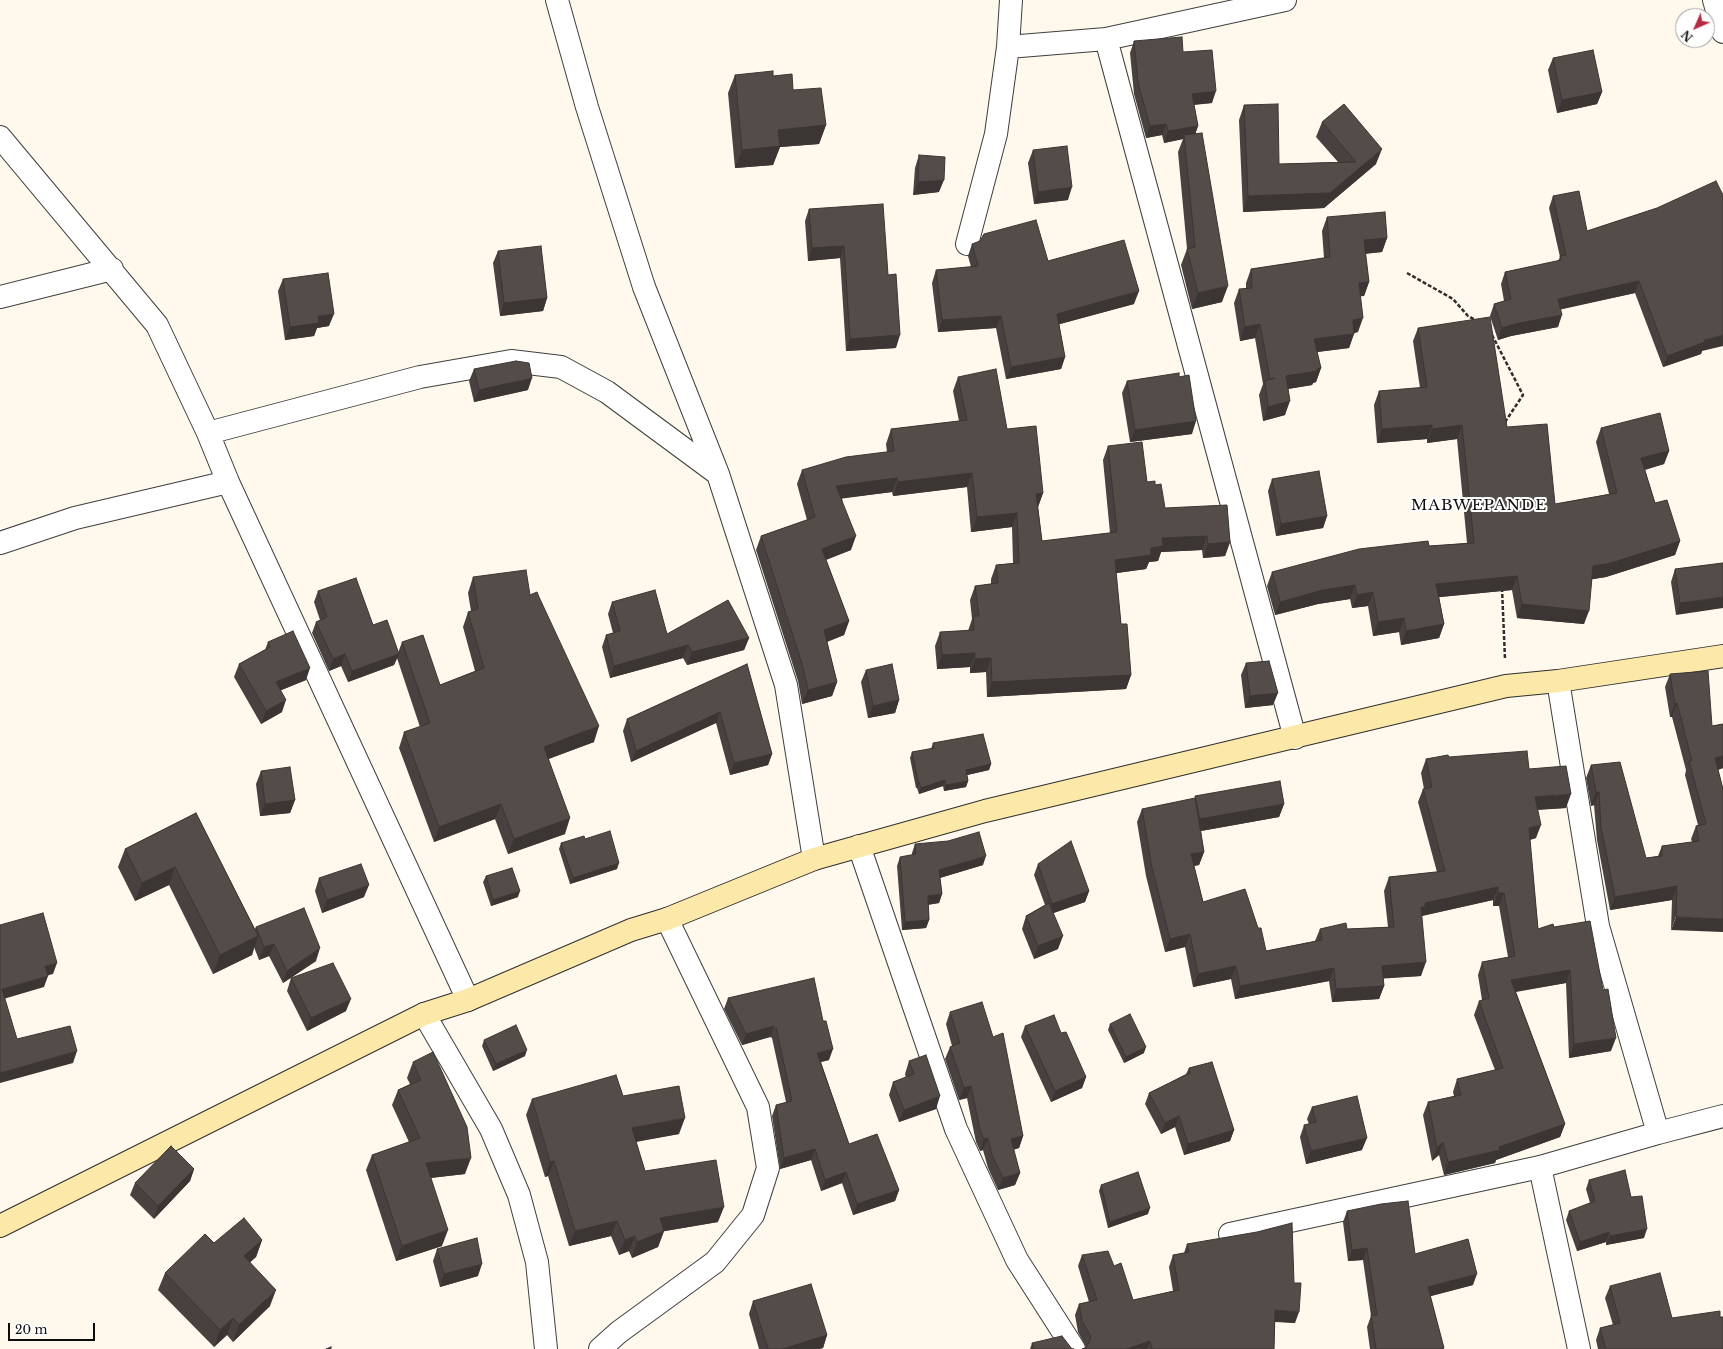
<!DOCTYPE html>
<style>
body{margin:0}
#map{position:relative;width:1723px;height:1349px;overflow:hidden;background:#fef9ec;font-family:"Libre Baskerville",serif}
canvas{display:block}
.north{position:absolute;left:1675px;top:8px;width:40px;height:40px;box-sizing:border-box;background:#fff;border:1px solid #9e9e9e;border-radius:50%;rotate:225deg;font-size:11px;font-weight:700;line-height:16px;text-align:center;color:#0c0c0c}
.north::after{content:'';display:block;margin:auto;width:14px;height:18px;background:#b72941;clip-path:polygon(50% 0,100% 100%,50% 72%,0 100%)}
.scale{position:absolute;left:8px;top:1323px;width:87px;height:18px;box-sizing:border-box;border:2px solid #0c0c0c;border-top:0;padding-left:5px;font-size:12px;line-height:14px;white-space:nowrap;color:#0c0c0c;-webkit-text-stroke:3px #fff;paint-order:stroke}
</style>
<div id="map">
<canvas width="1723" height="1349"></canvas>
<div class="north">N</div>
<div class="scale">20 m</div>
</div>
<script>
const c = document.querySelector('canvas').getContext('2d');
c.lineJoin = 'round';
const toPath = rows => new Path2D(rows.map(r => 'M' + r).join(''));
function strokePath(path, color, width, dash) { c.strokeStyle = color; c.lineWidth = width; c.lineCap = dash ? 'butt' : 'round'; c.setLineDash(dash || []); c.stroke(path); }
function fill(path, color) { c.fillStyle = color; c.fill(path, 'evenodd'); }
function label(font, color, halo, rows, align = 'center') {
  c.font = font + ' "Libre Baskerville",serif'; c.lineWidth = 4; c.setLineDash([]); c.textBaseline = 'middle'; c.strokeStyle = halo; c.fillStyle = color; for (const [text, x, y, turn = 0] of rows) {
    c.save(); c.translate(x, y); c.rotate((+turn || 0) * Math.PI / 180); c.textAlign = isNaN(turn) ? turn : align; if (halo) c.strokeText(text, 0, 0); c.fillText(text, 0, 0); c.restore();
  }
}
const path = toPath([
 [1407,273,1453,299,1468,316,1477,321],
 [1492,335,1523,395,1505,422],
 [1502,588,1505,659]
]);
const street = toPath([
 [557,0,587,107,644,287,718,474,786,685,814,859],
 [1714,0,1723,32],
 [1106,39,1295,738],
 [1008,47,1106,39,1285,0],
 [0,137,157,325,208,433,228,482,468,1000],
 [967,244,996,134,1008,47,1011,0],
 [0,297,112,269],
 [208,433,420,377,511,361,561,367,607,392,718,474],
 [0,543,75,518,228,482],
 [1558,681,1598,926,1658,1133],
 [859,846,956,1129,1017,1260,1074,1349],
 [424,1014,491,1129,519,1195,537,1262,546,1349],
 [1540,1167,1579,1349],
 [1230,1234,1540,1167,1658,1133,1723,1116],
 [600,1349,619,1332,715,1262,753,1215,768,1168,758,1107,667,919]
]);
const secondary = toPath([
 [0,1226,424,1014,468,1000,631,930,667,919,814,859,985,811,1506,686,1558,681,1723,656]
]);
const wall = toPath([
 [1134,41,1183,52,1212,103,1194,105,1198,126,1195,134,1222,302,1192,309,1181,265,1187,249,1178,152,1183,139,1164,143,1162,135,1146,138,1134,94,1130,53],
 [1553,58,1602,92,1597,104,1557,113,1548,70],
 [735,75,773,76,793,90,826,125,819,144,780,147,773,165,735,168,728,93],
 [1244,105,1279,164,1338,162,1316,137,1322,122,1376,164,1324,208,1243,212,1239,120],
 [1033,150,1068,200,1034,204,1028,163],
 [919,155,939,192,913,195,915,168],
 [1553,196,1587,231,1657,208,1702,351,1701,354,1663,367,1635,293,1560,309,1558,327,1511,336,1498,340,1490,316,1494,304,1504,301,1501,284,1505,272,1558,261,1560,257,1549,208],
 [809,209,888,275,896,348,846,351,840,258,808,261,805,221],
 [1327,217,1387,238,1382,252,1365,254,1369,282,1364,296,1360,296,1358,332,1354,333,1349,348,1317,352,1321,368,1316,382,1313,383,1312,385,1288,389,1285,415,1263,421,1259,395,1263,384,1255,338,1240,341,1234,303,1239,289,1246,289,1246,283,1251,269,1324,258,1322,231],
 [972,244,1048,261,1134,304,1059,324,1065,357,1061,369,1006,379,996,328,938,332,932,283,936,270,971,267,968,256],
 [498,251,547,298,543,311,500,316,493,263],
 [283,279,329,326,317,328,314,336,285,340,278,291],
 [1418,328,1507,427,1555,504,1609,494,1596,442,1601,428,1669,451,1664,464,1645,470,1655,503,1680,541,1675,555,1606,577,1592,579,1584,624,1517,618,1512,590,1439,597,1444,624,1439,638,1401,645,1399,632,1373,636,1368,606,1352,608,1350,599,1318,604,1275,615,1267,586,1272,572,1429,546,1467,543,1457,439,1427,443,1427,439,1377,443,1374,405,1379,391,1420,388,1413,341],
 [474,369,528,390,474,402,469,381],
 [958,377,1007,429,1043,493,1038,507,1042,541,1110,533,1103,460,1108,446,1147,482,1155,485,1165,508,1230,542,1225,556,1203,558,1202,550,1161,552,1158,561,1149,562,1146,569,1116,573,1121,624,1131,675,1126,689,987,697,986,672,970,673,970,667,937,669,935,646,940,632,968,631,972,619,970,600,975,586,991,584,991,579,996,565,1013,563,1012,527,971,532,967,487,893,496,892,492,842,498,851,550,826,560,849,621,844,635,827,642,837,682,832,696,802,704,798,681,756,550,761,536,807,520,797,484,802,470,887,452,886,444,891,429,959,421,953,391],
 [1179,377,1192,434,1130,442,1122,393,1127,381],
 [1272,479,1327,516,1323,528,1276,536,1268,491],
 [1723,563,1676,615,1671,582,1675,569],
 [473,577,530,595,594,742,548,759,565,834,508,854,495,819,434,842,399,748,404,732,420,727,397,658,394,665,348,682,341,666,329,671,312,633,316,622,320,620,314,602,318,591,373,625,398,653,402,642,440,685,475,671,463,627,468,612,471,611,468,593],
 [612,602,667,634,749,638,744,650,687,665,683,658,610,678,602,647,606,635,613,633,608,614],
 [268,642,306,680,281,690,282,712,261,724,234,677,239,664,265,650],
 [1246,663,1273,705,1245,708,1241,675],
 [747,664,772,754,768,765,730,775,716,723,631,762,623,731,627,719],
 [866,670,899,700,895,713,868,718,861,682],
 [1670,674,1712,726,1723,724,1723,768,1718,770,1723,789,1671,930,1672,900,1610,910,1597,840,1594,805,1591,806,1586,778,1591,765,1646,858,1658,856,1662,846,1692,842,1691,839,1696,826,1698,825,1685,775,1686,770,1672,717,1670,717,1665,687],
 [933,743,991,764,989,770,967,775,968,781,966,787,944,791,943,786,919,794,917,788,916,788,910,758,912,752,931,749],
 [1449,757,1529,769,1566,808,1537,810,1536,838,1530,840,1538,929,1554,927,1611,1051,1569,1058,1566,983,1516,992,1565,1124,1560,1137,1496,1160,1495,1163,1444,1175,1439,1155,1432,1161,1423,1115,1428,1102,1454,1096,1453,1092,1457,1079,1495,1070,1474,1015,1479,1001,1482,1000,1478,975,1482,962,1508,957,1499,906,1493,906,1493,900,1422,916,1421,976,1383,978,1384,986,1379,999,1332,1002,1329,981,1235,999,1231,979,1193,987,1185,947,1165,952,1146,876,1137,822,1142,809,1195,799,1195,796,1284,804,1279,817,1201,831,1204,852,1199,865,1194,866,1203,902,1258,928,1266,951,1315,941,1320,929,1347,929,1388,927,1384,891,1389,877,1437,872,1418,802,1423,789,1424,789,1421,773,1426,759],
 [261,771,295,800,290,813,260,816,256,784],
 [196,813,255,929,256,927,316,961,283,983,269,956,259,960,254,947,252,955,213,974,169,885,135,901,118,867,125,849],
 [585,839,617,869,570,884,559,849,561,843],
 [915,844,983,865,940,878,942,894,939,903,928,905,929,920,926,928,902,930,897,866,900,857,912,855,912,853],
 [1038,864,1089,891,1085,902,1053,913,1058,949,1034,959,1022,929,1026,916,1045,905,1034,875],
 [486,876,518,897,491,906,483,882],
 [319,878,364,897,322,913,315,891],
 [291,978,346,1011,307,1031,287,991],
 [728,998,829,1060,821,1062,849,1144,899,1190,895,1201,853,1215,842,1183,821,1191,811,1160,780,1169,772,1116,776,1105,786,1102,772,1038,770,1037,742,1045,724,1009],
 [950,1012,1023,1136,1019,1148,1013,1150,1020,1173,1015,1185,998,1190,988,1168,983,1150,980,1151,976,1142,967,1098,959,1100,945,1059,950,1047,952,1046,946,1024],
 [1110,1024,1144,1053,1124,1063,1108,1030],
 [1025,1026,1061,1033,1086,1077,1082,1088,1051,1102,1021,1037],
 [484,1040,525,1056,493,1071,482,1046],
 [909,1061,936,1109,899,1122,889,1095,893,1082,906,1078,905,1074],
 [413,1062,465,1174,431,1178,442,1246,396,1261,366,1170,372,1155,409,1142,392,1105,398,1090,410,1084,407,1078],
 [1189,1068,1234,1130,1230,1141,1184,1155,1175,1127,1161,1134,1145,1104,1149,1093,1186,1074],
 [623,1096,679,1134,636,1142,645,1171,718,1222,664,1231,658,1247,632,1258,629,1251,619,1255,611,1236,569,1246,548,1176,545,1177,526,1115,532,1099],
 [1312,1107,1362,1150,1306,1164,1300,1137,1304,1125,1309,1124,1307,1119],
 [194,1169,190,1181,154,1219,130,1195,135,1183],
 [1589,1180,1631,1197,1644,1238,1606,1245,1606,1242,1577,1251,1566,1220,1569,1211,1590,1203,1586,1189],
 [1101,1185,1148,1214,1108,1228,1099,1191],
 [1347,1211,1415,1254,1473,1285,1430,1296,1444,1348,1443,1349,1370,1349,1367,1327,1371,1316,1363,1260,1348,1261,1343,1222],
 [262,1240,256,1257,250,1262,270,1306,233,1342,227,1335,214,1347,158,1290,165,1273,214,1243],
 [1187,1244,1295,1323,1275,1322,1274,1349,1082,1349,1086,1347,1078,1332,1075,1315,1079,1304,1089,1302,1078,1266,1082,1255,1114,1266,1133,1300,1173,1291,1169,1267,1173,1255,1184,1253],
 [437,1249,478,1276,440,1287,433,1261],
 [1610,1286,1672,1318,1720,1317,1723,1349,1598,1349,1596,1340,1600,1328,1613,1325,1605,1298],
 [753,1301,827,1335,823,1348,819,1349,759,1349,749,1314],
 [1032,1343,1072,1349,1074,1349,1030,1349]
]);
const shadedWall = toPath([
 [1216,91,1212,103,1188,105,1192,94],
 [1602,92,1597,104,1557,113,1562,100],
 [1166,124,1162,135,1146,138,1150,126],
 [826,125,819,144,780,147,773,165,735,168,742,150,778,130],
 [1198,126,1194,138,1184,135,1183,139,1164,143,1168,131],
 [1382,149,1376,164,1324,208,1243,212,1248,196,1330,193],
 [944,180,939,192,913,195,918,182],
 [1072,187,1068,200,1034,204,1038,192],
 [1387,238,1382,252,1359,254,1364,240],
 [844,246,840,258,808,261,812,248],
 [1639,281,1635,293,1554,311,1558,299],
 [1369,282,1364,296,1353,297,1359,283],
 [1228,286,1222,302,1192,309,1198,293],
 [1139,291,1134,304,1053,326,1057,314],
 [547,298,543,311,500,316,504,303],
 [334,314,329,326,317,328,314,336,285,340,290,327,318,316],
 [1562,315,1558,327,1511,336,1498,340,1502,328,1515,324],
 [1001,316,996,328,938,332,942,320],
 [1363,318,1358,332,1348,334,1353,320],
 [1260,324,1255,338,1240,341,1245,327],
 [1354,334,1349,348,1309,353,1314,339],
 [900,335,896,348,846,351,850,339],
 [1723,335,1723,346,1702,351,1701,354,1663,367,1667,356,1704,340],
 [1065,357,1061,369,1006,379,1011,367],
 [1321,368,1316,382,1313,383,1312,385,1281,390,1286,376],
 [532,378,528,390,474,402,479,390],
 [1290,401,1285,415,1263,421,1268,407],
 [1196,421,1192,434,1130,442,1135,430],
 [1432,425,1427,439,1377,443,1382,429],
 [1462,425,1457,439,1427,443,1432,429],
 [1669,451,1664,464,1636,472,1641,458],
 [972,473,967,487,893,496,898,482],
 [897,478,892,492,831,500,836,486],
 [1043,493,1038,507,1036,494],
 [1017,513,1012,527,971,532,977,517],
 [1327,516,1323,528,1276,536,1281,524],
 [856,536,851,550,817,563,822,549],
 [1207,536,1202,550,1161,552,1158,561,1149,562,1146,569,1110,574,1115,560,1151,548,1162,538],
 [1680,541,1675,555,1606,577,1588,580,1593,566],
 [1230,542,1225,556,1203,558,1208,544],
 [1517,576,1512,590,1431,598,1436,584],
 [1355,585,1350,599,1318,604,1275,615,1280,602,1323,590],
 [1373,592,1368,606,1352,608,1357,595],
 [1723,597,1723,608,1676,615,1680,603],
 [1522,604,1589,611,1584,624,1517,618],
 [1404,618,1399,632,1373,636,1378,622],
 [849,621,844,635,818,645,824,630],
 [1444,624,1439,638,1401,645,1406,631],
 [749,638,744,650,687,665,692,652],
 [688,645,683,658,610,678,614,666],
 [975,653,970,667,937,669,942,655],
 [345,654,341,666,329,671,333,659],
 [399,654,394,665,348,682,352,671],
 [991,658,986,672,970,673,975,659],
 [310,668,306,680,272,694,276,682],
 [1131,675,1126,689,987,697,992,682],
 [837,682,832,696,802,704,808,690],
 [1278,693,1273,705,1245,708,1250,696],
 [286,700,282,712,261,724,266,711],
 [899,700,895,713,868,718,873,706],
 [1677,703,1672,717,1670,717,1675,704],
 [720,712,716,723,631,762,636,751],
 [599,726,594,742,538,763,544,747],
 [772,754,768,765,730,775,734,763],
 [1723,756,1723,768,1710,772,1715,758],
 [991,764,989,770,963,776,966,770],
 [945,780,943,786,919,794,921,788],
 [968,781,966,787,944,791,946,785],
 [918,782,919,782,917,788,916,788],
 [1596,792,1599,792,1594,805,1591,806],
 [1571,794,1566,808,1530,810,1535,797],
 [295,800,290,813,260,816,265,804],
 [501,804,495,819,434,842,439,827],
 [1284,804,1279,817,1195,832,1200,819],
 [570,818,565,834,508,854,514,839],
 [1541,825,1536,838,1524,841,1529,828],
 [1204,852,1199,865,1186,867,1191,854],
 [986,856,983,865,936,879,939,870],
 [619,863,617,869,570,884,573,878],
 [175,867,169,885,135,901,142,883],
 [369,885,364,897,322,913,327,900],
 [1677,886,1672,900,1610,910,1615,897],
 [1498,887,1493,900,1421,916,1421,907,1425,903],
 [520,891,518,897,491,906,493,900],
 [1089,891,1085,902,1048,915,1052,904],
 [1498,893,1504,893,1499,906,1493,906],
 [942,894,939,903,924,905,928,896],
 [1676,917,1723,919,1723,932,1671,930],
 [929,920,926,928,902,930,905,922],
 [1190,934,1185,947,1165,952,1170,939],
 [258,936,252,955,213,974,220,955],
 [1063,936,1058,949,1034,959,1038,946],
 [274,944,269,956,259,960,264,947],
 [320,948,316,961,283,983,287,971],
 [1426,962,1421,976,1377,979,1382,966],
 [57,963,53,974,41,977,45,966],
 [1236,966,1231,979,1193,987,1198,974],
 [1334,968,1329,981,1235,999,1240,986],
 [1570,970,1566,983,1506,993,1511,980],
 [48,976,44,987,0,1000,2,989],
 [1384,986,1379,999,1332,1002,1336,989],
 [351,999,346,1011,307,1031,311,1018],
 [774,1026,770,1037,742,1045,746,1034],
 [1616,1038,1611,1051,1569,1058,1574,1044],
 [1146,1047,1144,1053,1124,1063,1126,1057],
 [833,1049,829,1060,813,1064,817,1053],
 [527,1050,525,1056,493,1071,496,1064],
 [77,1051,73,1063,0,1083,0,1073],
 [1086,1077,1082,1088,1051,1102,1055,1091],
 [971,1086,967,1098,959,1100,964,1088],
 [940,1096,936,1109,899,1122,904,1110],
 [1179,1116,1175,1127,1161,1134,1165,1123],
 [685,1118,679,1134,627,1143,632,1128],
 [1565,1124,1560,1137,1496,1160,1495,1163,1444,1175,1448,1162,1499,1147],
 [1234,1130,1230,1141,1184,1155,1188,1144],
 [1023,1136,1019,1148,1006,1151,1011,1139],
 [988,1138,983,1150,980,1151,984,1139],
 [1367,1138,1362,1150,1306,1164,1311,1151],
 [1443,1142,1439,1155,1432,1161,1437,1148],
 [815,1149,811,1160,780,1169,784,1158],
 [471,1158,465,1174,420,1179,426,1163],
 [554,1161,548,1176,545,1177,550,1162],
 [194,1169,190,1181,154,1219,158,1206],
 [846,1172,842,1183,821,1191,825,1180],
 [1020,1173,1015,1185,998,1190,1003,1178],
 [899,1190,895,1201,853,1215,857,1204],
 [724,1207,718,1222,654,1233,660,1218],
 [1150,1208,1148,1214,1108,1228,1110,1222],
 [617,1221,611,1236,569,1246,575,1231],
 [1647,1229,1644,1238,1606,1245,1610,1236],
 [448,1230,442,1246,396,1261,402,1246],
 [664,1231,658,1247,632,1258,637,1242],
 [1609,1232,1606,1242,1577,1251,1580,1242],
 [635,1236,629,1251,619,1255,625,1240],
 [262,1240,256,1257,238,1273,244,1256],
 [1367,1248,1363,1260,1348,1261,1352,1250],
 [482,1264,478,1276,440,1287,444,1274],
 [1477,1274,1473,1285,1424,1298,1428,1287],
 [276,1290,270,1306,233,1342,239,1325],
 [1275,1310,1299,1312,1295,1323,1271,1321],
 [233,1318,227,1335,214,1347,220,1330],
 [827,1335,823,1348,819,1349,783,1349],
 [1150,1341,1147,1349,1127,1349]
]);
const building = toPath([
 [1182,37,1183,52,1212,50,1216,91,1192,94,1198,126,1168,131,1166,124,1150,126,1138,83,1134,41,1182,37],
 [1593,50,1602,92,1562,100,1553,58,1593,50],
 [773,71,773,76,792,74,793,90,821,88,826,125,778,130,780,146,742,150,735,75,773,71],
 [1278,104,1279,164,1356,162,1322,122,1344,104,1382,149,1330,193,1248,196,1244,105,1278,104],
 [1202,133,1228,286,1198,293,1187,249,1195,247,1184,135,1202,133],
 [1067,146,1072,187,1038,192,1033,150,1067,146],
 [919,155,945,157,944,180,918,182,919,155],
 [1716,181,1723,195,1723,335,1704,340,1705,342,1667,356,1639,281,1558,299,1562,315,1515,324,1502,328,1494,304,1511,299,1505,272,1561,260,1560,256,1566,255,1553,196,1579,191,1587,231,1657,208,1716,181],
 [883,204,888,275,896,274,900,335,850,339,844,246,812,248,809,209,883,204],
 [1385,212,1387,238,1364,240,1369,282,1359,283,1363,318,1353,320,1354,334,1314,339,1321,368,1317,369,1317,371,1286,376,1290,401,1268,407,1265,381,1275,378,1270,379,1260,324,1245,327,1239,289,1252,288,1251,269,1330,257,1327,217,1385,212],
 [1036,220,1048,261,1124,240,1139,291,1057,314,1065,357,1011,367,1001,316,942,320,936,270,978,266,972,244,980,241,984,234,1036,220],
 [541,246,547,298,504,303,498,251,541,246],
 [328,273,334,314,318,316,319,323,290,327,283,279,328,273],
 [1490,317,1507,427,1547,424,1555,504,1617,493,1601,428,1660,413,1669,451,1641,458,1655,503,1667,500,1680,541,1611,563,1593,566,1589,611,1522,604,1517,576,1436,584,1444,624,1406,631,1404,618,1378,622,1373,592,1357,595,1355,585,1323,590,1280,602,1272,572,1359,549,1428,541,1429,546,1474,543,1462,425,1432,429,1432,425,1382,429,1379,391,1427,387,1418,328,1490,317],
 [516,361,529,363,532,378,479,390,474,369,516,361],
 [996,369,1007,429,1036,426,1043,493,1036,494,1042,541,1117,532,1108,446,1142,442,1147,482,1155,481,1155,485,1161,484,1165,508,1227,505,1230,542,1208,544,1207,536,1162,538,1163,546,1151,548,1151,555,1115,560,1121,624,1127,624,1131,675,992,682,991,658,975,659,975,653,942,655,940,632,974,630,973,616,979,616,975,586,998,583,996,565,1019,563,1017,513,977,517,972,473,898,482,897,478,836,486,856,536,822,549,849,621,824,630,837,682,808,690,803,667,761,536,815,517,802,470,846,457,894,451,891,429,967,420,958,377,996,369],
 [1179,373,1179,377,1189,375,1196,421,1135,430,1127,381,1179,373],
 [1319,471,1327,516,1281,524,1272,479,1319,471],
 [1723,563,1723,597,1680,603,1675,569,1723,563],
 [526,570,530,595,537,592,539,597,599,726,544,747,570,818,514,839,501,804,439,827,404,732,430,723,402,642,423,635,440,685,484,668,468,612,478,609,473,577,526,570],
 [356,578,373,625,387,620,399,654,352,671,345,654,333,659,316,622,327,617,318,591,356,578],
 [655,590,667,634,728,600,749,638,692,652,688,645,614,666,606,635,620,631,612,602,655,590],
 [293,631,310,668,276,682,286,700,266,711,239,664,270,647,268,642,293,631],
 [1269,661,1278,693,1250,696,1246,663,1269,661],
 [747,664,772,754,734,763,720,712,636,751,627,719,747,664],
 [892,664,899,700,873,706,866,670,892,664],
 [1708,671,1712,726,1723,724,1723,756,1715,758,1723,789,1723,919,1676,917,1677,886,1615,897,1601,827,1599,792,1596,792,1591,765,1620,762,1646,858,1662,856,1662,846,1699,841,1696,826,1706,824,1689,761,1692,761,1677,703,1675,704,1670,674,1708,671],
 [983,734,991,764,966,770,968,781,946,785,945,780,921,788,919,782,918,782,912,752,934,748,933,743,983,734],
 [1527,751,1529,769,1566,766,1571,794,1535,797,1541,825,1529,828,1538,929,1553,924,1554,927,1590,921,1603,990,1608,989,1616,1038,1574,1044,1570,970,1511,980,1565,1124,1499,1147,1500,1150,1448,1162,1443,1142,1437,1148,1428,1102,1461,1095,1457,1079,1503,1068,1479,1001,1489,998,1482,962,1515,956,1504,893,1498,893,1498,887,1425,903,1425,907,1421,907,1426,962,1382,966,1384,986,1336,989,1334,968,1240,986,1236,966,1198,974,1190,934,1170,939,1151,863,1142,809,1195,798,1204,852,1191,854,1203,902,1245,889,1258,928,1261,928,1266,951,1322,940,1320,929,1346,923,1347,929,1394,927,1389,877,1445,871,1423,789,1432,787,1426,759,1448,755,1449,757,1527,751],
 [290,767,295,800,265,804,261,771,290,767],
 [1280,781,1284,804,1200,819,1195,796,1280,781],
 [196,813,258,936,220,955,175,867,142,883,125,849,196,813],
 [610,831,619,863,573,878,561,843,584,836,585,839,610,831],
 [979,832,986,856,939,870,942,894,928,896,929,920,905,922,900,857,916,854,915,844,948,841,979,832],
 [1071,841,1089,891,1052,904,1038,864,1071,841],
 [361,864,369,885,327,900,319,878,361,864],
 [512,868,520,891,493,900,486,876,512,868],
 [1049,903,1063,936,1038,946,1026,916,1049,903],
 [304,908,320,948,287,971,274,944,264,947,256,927,304,908],
 [43,913,57,963,45,966,48,976,2,989,17,1039,70,1026,77,1051,0,1073,0,925,43,913],
 [333,963,351,999,311,1018,291,978,333,963],
 [814,978,823,1021,826,1021,833,1049,817,1053,849,1144,877,1134,899,1190,857,1204,846,1172,825,1180,815,1149,784,1158,776,1105,792,1101,776,1027,774,1026,746,1034,728,998,814,978],
 [982,1002,993,1037,1003,1033,1023,1136,1011,1139,1020,1173,1003,1178,992,1155,988,1138,984,1139,980,1130,971,1086,964,1088,950,1047,960,1043,950,1012,982,1002],
 [1130,1014,1146,1047,1126,1057,1110,1024,1130,1014],
 [1054,1015,1061,1033,1066,1032,1086,1077,1055,1091,1025,1026,1054,1015],
 [516,1025,527,1050,496,1064,484,1040,516,1025],
 [433,1052,467,1127,471,1158,426,1163,448,1230,402,1246,372,1155,420,1138,398,1090,421,1080,413,1062,433,1052],
 [926,1055,940,1096,904,1110,893,1082,914,1074,909,1061,926,1055],
 [1212,1062,1234,1130,1188,1144,1179,1116,1165,1123,1149,1093,1190,1073,1189,1068,1212,1062],
 [616,1075,623,1096,679,1086,685,1118,632,1128,645,1171,716,1160,724,1207,660,1218,664,1231,637,1242,635,1236,625,1240,617,1221,575,1231,554,1161,550,1162,532,1099,616,1075],
 [1357,1096,1367,1138,1311,1151,1304,1125,1316,1122,1312,1107,1357,1096],
 [171,1146,194,1169,158,1206,135,1183,171,1146],
 [1625,1170,1631,1197,1642,1196,1647,1229,1610,1236,1609,1232,1580,1242,1569,1211,1595,1201,1589,1180,1625,1170],
 [1138,1172,1150,1208,1110,1222,1101,1185,1138,1172],
 [1408,1201,1415,1254,1468,1239,1477,1274,1428,1287,1444,1348,1440,1349,1376,1349,1371,1315,1377,1315,1367,1248,1352,1250,1347,1211,1381,1204,1408,1201],
 [244,1218,262,1240,244,1256,276,1290,239,1325,233,1318,220,1330,165,1273,205,1234,214,1243,244,1218],
 [1292,1223,1294,1283,1301,1283,1299,1312,1275,1310,1274,1349,1152,1349,1150,1341,1127,1349,1082,1349,1085,1348,1089,1343,1091,1337,1082,1321,1079,1304,1097,1300,1082,1255,1108,1251,1114,1266,1121,1263,1133,1300,1179,1290,1173,1255,1189,1252,1187,1244,1257,1232,1292,1223],
 [477,1238,482,1264,444,1274,437,1249,477,1238],
 [1660,1273,1672,1318,1720,1311,1720,1317,1723,1317,1723,1349,1606,1349,1600,1328,1620,1323,1610,1286,1660,1273],
 [811,1284,827,1335,783,1349,768,1349,753,1301,811,1284],
 [1062,1336,1072,1349,1074,1349,1034,1349,1032,1343,1062,1336],
 [331,1347,331,1349,326,1349,331,1347]
]);
const quarterNames = [
 ["MABWEPANDE",1479,506]
];
strokePath(street, '#3f3f3f', 24);
strokePath(secondary, '#2e2e2e', 24);
strokePath(path, '#2e2e2e', 2.5, [4, 2]);
strokePath(street, '#fff', 22);
strokePath(secondary, '#fce9a9', 22);
fill(wall, '#48413f');
fill(shadedWall, '#3b3533');
fill(building, '#544c49');
strokePath(building, '#3b3533', 1);
c.letterSpacing = '1px';
label('15px', '#0c0c0c', '#fff', quarterNames);
c.letterSpacing = '0px';
</script>
